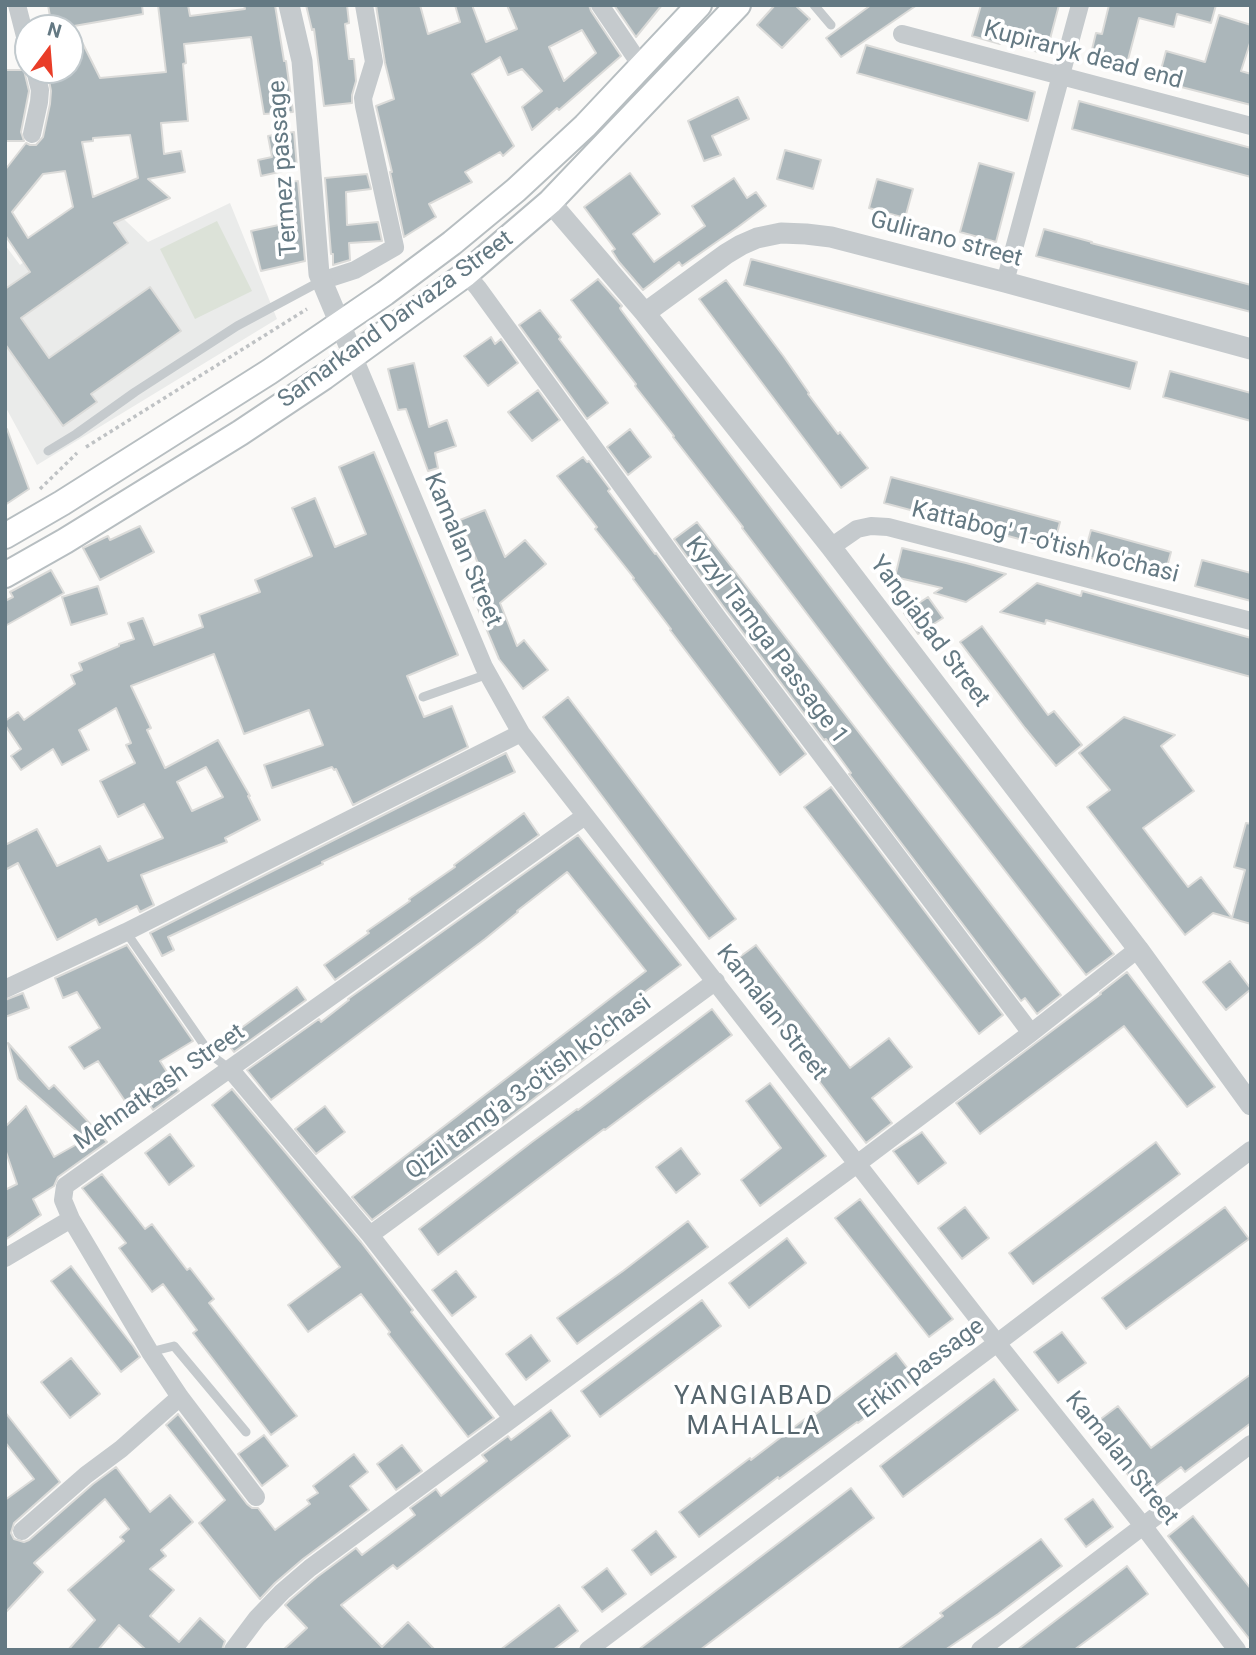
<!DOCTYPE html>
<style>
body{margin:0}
#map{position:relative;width:1256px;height:1655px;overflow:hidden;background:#faf9f7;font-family:Roboto,sans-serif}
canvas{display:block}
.frame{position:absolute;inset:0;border:7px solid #647983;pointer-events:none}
.north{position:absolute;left:14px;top:14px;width:70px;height:70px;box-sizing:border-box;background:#fff;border:2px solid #c1c9cd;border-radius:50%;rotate:16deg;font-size:19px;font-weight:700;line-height:28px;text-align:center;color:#647983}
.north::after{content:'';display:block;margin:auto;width:24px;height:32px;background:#e93d28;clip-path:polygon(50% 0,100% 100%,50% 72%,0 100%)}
</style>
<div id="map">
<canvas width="1256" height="1655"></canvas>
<div class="frame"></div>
<div class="north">N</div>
</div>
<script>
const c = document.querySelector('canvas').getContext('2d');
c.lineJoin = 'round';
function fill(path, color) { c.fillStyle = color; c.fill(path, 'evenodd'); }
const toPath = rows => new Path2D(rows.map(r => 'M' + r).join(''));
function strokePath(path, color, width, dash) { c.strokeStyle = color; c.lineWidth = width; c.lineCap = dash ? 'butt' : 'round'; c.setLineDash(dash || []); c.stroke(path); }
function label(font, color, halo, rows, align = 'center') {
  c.font = font + ' Roboto,sans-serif'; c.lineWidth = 7; c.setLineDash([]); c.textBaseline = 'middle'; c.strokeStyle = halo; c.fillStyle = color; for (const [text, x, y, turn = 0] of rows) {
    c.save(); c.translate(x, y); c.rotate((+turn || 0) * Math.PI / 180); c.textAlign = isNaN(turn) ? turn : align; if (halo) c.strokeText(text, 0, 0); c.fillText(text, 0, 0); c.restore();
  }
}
const built = toPath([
 [106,202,148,242,230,203,277,319,37,465,5,406,5,245,20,265]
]);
const green = toPath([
 [217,221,252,291,195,319,160,249]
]);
const building = toPath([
 [48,5,142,5,143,14,74,26,100,78,166,72,158,5,188,5,190,16,245,9,244,5,275,5,284,61,286,61,293,112,264,114,251,37,184,44,186,63,183,64,188,121,161,123,164,154,181,151,185,172,148,179,170,198,114,223,128,243,21,318,49,358,150,287,181,331,91,394,97,402,63,426,5,344,5,289,30,272,5,235,5,170,26,143,30,145,36,145,43,137,50,104,51,91,47,70,70,70,70,28,52,28,48,5],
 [130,135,138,178,93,197,82,142,93,141,93,138,130,135],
 [65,171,73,207,28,238,12,212,43,174,65,171],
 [306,5,347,5,349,23,345,24,349,59,354,59,356,81,352,95,352,103,324,106,314,29,312,30,306,5],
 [376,5,420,5,428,34,460,22,455,5,472,5,486,42,517,29,507,5,589,5,591,11,621,56,559,110,557,108,532,130,522,107,542,91,522,69,508,75,500,57,472,74,514,146,503,156,500,152,465,172,472,182,429,204,436,217,404,237,390,172,392,172,376,106,394,99,385,63,376,5],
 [582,30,596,53,564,81,549,47,582,30],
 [614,5,662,5,636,37,614,5],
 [775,5,795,5,810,19,782,48,757,25,775,5],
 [871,5,917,5,841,57,826,38,871,5],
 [981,5,1059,5,1046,54,1000,42,1000,44,972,36,981,5],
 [1109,5,1216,5,1211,23,1177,14,1174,27,1139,18,1125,71,1089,62,1096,33,1102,34,1109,5],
 [1219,15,1251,25,1251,40,1241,71,1251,74,1251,105,1158,81,1166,51,1205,62,1219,15],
 [866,45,1035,92,1028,121,857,73,866,45],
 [5,70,24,70,29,91,21,132,24,141,5,141,5,70],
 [738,97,749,119,712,136,721,155,704,161,688,121,738,97],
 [1079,101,1251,148,1251,177,1072,129,1079,101],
 [294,132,297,168,261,176,258,160,272,157,268,136,294,132],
 [785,150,821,160,813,189,777,179,785,150],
 [979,163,1014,173,996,242,960,232,979,163],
 [630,173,660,214,633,234,654,262,705,226,692,206,734,178,747,198,756,192,766,206,738,227,682,266,679,262,643,290,619,262,612,251,615,249,584,207,630,173],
 [367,174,371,189,346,192,347,225,378,222,382,241,349,243,350,260,333,265,333,254,331,254,325,178,367,174],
 [877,179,913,189,905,218,869,208,877,179],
 [298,181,305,261,261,271,251,231,288,223,286,182,298,181],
 [1044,229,1092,242,1091,243,1251,285,1251,312,1036,256,1044,229],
 [751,259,1137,362,1130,389,744,285,751,259],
 [598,279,622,306,620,308,621,310,889,665,1114,954,1086,975,868,694,742,528,743,527,673,437,674,436,635,386,636,384,571,300,598,279],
 [726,280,784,357,809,393,808,394,838,434,840,432,868,468,841,488,699,299,726,280],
 [540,310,561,337,559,339,608,403,587,419,519,325,540,310],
 [491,337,495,344,501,339,518,363,488,386,464,356,491,337],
 [414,363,429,427,447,420,456,446,435,453,438,468,428,471,406,409,398,410,388,369,414,363],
 [1170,371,1251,393,1251,421,1163,397,1170,371],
 [538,390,560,420,532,441,508,412,538,390],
 [5,429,7,429,29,489,5,505,5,429],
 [630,429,651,457,628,475,607,447,630,429],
 [374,452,458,655,407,676,424,717,452,706,468,747,353,805,336,769,334,770,332,767,272,788,264,765,323,745,309,710,244,734,214,654,131,686,151,728,147,730,165,768,218,740,250,796,248,796,260,820,225,838,227,842,141,875,154,905,140,912,137,906,99,925,96,919,57,940,18,863,5,870,5,845,37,829,57,866,100,846,108,861,163,838,144,804,118,817,100,781,135,763,126,745,131,743,116,708,79,730,89,750,62,765,53,749,21,770,11,756,21,749,5,725,5,721,18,712,24,720,75,684,71,675,82,670,79,663,119,646,119,644,134,639,128,623,143,618,154,645,203,627,199,615,260,592,255,580,312,556,292,508,315,498,335,547,366,534,339,467,374,452],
 [206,767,223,797,192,811,177,782,206,767],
 [583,457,587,462,589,461,610,489,608,491,655,554,656,553,806,754,780,775,670,630,671,629,633,579,634,578,595,529,597,527,557,476,583,457],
 [891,477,1060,522,1053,548,884,503,891,477],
 [485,510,505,557,525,540,546,564,500,603,517,646,524,640,548,670,523,689,499,659,471,592,487,585,460,520,485,510],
 [697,522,1061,995,1037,1014,1025,998,1021,1001,849,774,851,773,826,739,824,740,726,610,674,539,697,522],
 [140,526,154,552,100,580,83,548,108,536,110,540,140,526],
 [1091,530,1171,552,1164,578,1084,556,1091,530],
 [902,548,966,563,1006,574,966,602,934,593,942,588,895,577,902,548],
 [1202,560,1251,573,1251,601,1195,586,1202,560],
 [51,570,64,593,5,626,5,601,13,597,10,592,51,570],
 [1037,583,1081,596,1082,591,1251,638,1251,677,1046,620,1045,624,1000,612,1037,583],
 [98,586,107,614,71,625,62,597,98,586],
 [928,597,943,618,918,634,904,613,928,597],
 [982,626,1048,715,1054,711,1082,745,1056,766,1025,728,960,642,982,626],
 [568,697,736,919,709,939,543,717,568,697],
 [1124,717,1175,735,1161,746,1194,791,1143,828,1188,887,1201,877,1232,918,1245,870,1234,867,1246,823,1251,824,1251,924,1213,913,1185,935,1087,807,1110,790,1079,753,1124,717],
 [506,753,515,772,322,862,323,864,168,937,174,950,162,956,150,933,506,753],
 [831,787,1003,1015,979,1034,804,807,831,787],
 [524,813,539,835,335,980,324,965,369,933,367,931,410,901,409,899,455,867,454,865,524,813],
 [578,835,681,965,634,1000,644,1013,491,1132,372,1220,352,1197,646,971,569,874,567,872,517,911,518,912,485,939,271,1100,247,1070,319,1019,321,1022,349,1000,348,999,578,835],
 [127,945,193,1041,160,1061,179,1091,153,1110,143,1094,127,1104,98,1061,84,1069,69,1047,100,1028,77,992,63,998,55,978,127,945],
 [756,945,850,1068,889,1038,912,1067,872,1098,892,1123,866,1143,730,964,756,945],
 [1230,961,1251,989,1226,1010,1203,982,1230,961],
 [1127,972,1215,1087,1187,1107,1124,1026,980,1134,956,1103,1101,994,1100,993,1127,972],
 [297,987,306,1000,234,1052,225,1040,297,987],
 [23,993,29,1008,5,1017,5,1000,23,993],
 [712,1009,732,1035,605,1130,604,1129,572,1153,438,1255,419,1229,532,1142,577,1109,578,1110,712,1009],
 [8,1043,49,1089,54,1085,107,1142,58,1177,54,1186,33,1199,41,1215,5,1240,5,1190,17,1184,5,1149,5,1127,26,1106,54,1157,86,1139,18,1079,8,1043],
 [770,1083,826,1156,760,1206,741,1180,781,1148,746,1101,770,1083],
 [232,1089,361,1242,413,1310,411,1312,494,1418,468,1437,388,1334,390,1332,361,1294,308,1332,288,1305,340,1267,212,1105,232,1089],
 [325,1106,345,1132,316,1154,295,1129,325,1106],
 [922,1132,946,1163,918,1184,893,1151,922,1132],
 [170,1134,194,1166,169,1185,145,1153,170,1134],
 [1156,1142,1180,1174,1033,1284,1009,1253,1156,1142],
 [681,1148,700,1174,676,1193,656,1167,681,1148],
 [102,1174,145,1229,152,1224,187,1270,190,1268,214,1299,209,1303,297,1416,271,1435,193,1333,197,1330,163,1284,152,1292,119,1248,126,1243,82,1188,102,1174],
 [860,1199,953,1319,929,1337,835,1218,860,1199],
 [965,1207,989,1238,962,1259,938,1228,965,1207],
 [1225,1207,1249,1239,1126,1329,1102,1298,1225,1207],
 [688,1221,708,1247,577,1344,557,1318,623,1271,688,1221],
 [787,1238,806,1263,749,1308,729,1283,787,1238],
 [71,1266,133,1346,140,1357,121,1372,51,1281,71,1266],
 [456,1271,476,1297,452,1316,432,1290,456,1271],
 [702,1300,721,1326,600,1417,581,1391,702,1300],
 [1062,1332,1086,1363,1058,1383,1034,1352,1062,1332],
 [531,1335,550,1361,526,1380,506,1354,531,1335],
 [896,1353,916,1379,858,1423,857,1422,779,1479,778,1477,699,1537,679,1512,750,1458,751,1460,814,1412,816,1414,896,1353],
 [71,1358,100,1394,70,1418,41,1382,71,1358],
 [1251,1374,1251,1423,1185,1472,1181,1467,1144,1495,1090,1427,1118,1406,1151,1448,1251,1374],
 [994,1379,1018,1410,903,1497,880,1466,994,1379],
 [551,1410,570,1436,397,1569,393,1565,341,1605,382,1647,408,1622,435,1650,283,1650,307,1628,285,1605,290,1600,317,1577,356,1548,362,1555,415,1515,410,1508,436,1489,441,1496,487,1461,482,1455,508,1436,511,1440,551,1410],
 [5,1412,60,1482,14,1523,11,1533,14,1539,24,1542,29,1540,93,1484,116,1467,150,1512,170,1495,193,1522,161,1550,166,1556,150,1569,174,1590,150,1616,179,1642,200,1618,225,1641,222,1650,146,1650,119,1625,98,1650,68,1650,95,1620,68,1590,124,1541,120,1537,129,1529,105,1499,34,1563,43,1572,5,1613,5,1500,34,1479,5,1442,5,1412],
 [178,1414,247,1504,252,1508,258,1508,275,1530,310,1504,307,1500,318,1493,313,1486,354,1454,368,1472,350,1486,369,1510,303,1559,275,1583,260,1599,199,1523,225,1500,166,1425,178,1414],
 [264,1435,288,1466,262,1486,238,1454,264,1435],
 [402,1445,422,1471,396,1490,377,1464,402,1445],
 [851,1488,874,1518,700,1650,638,1650,851,1488],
 [1093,1499,1113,1527,1086,1547,1065,1519,1093,1499],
 [1193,1516,1251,1589,1251,1641,1168,1536,1193,1516],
 [656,1531,676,1557,651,1575,632,1550,656,1531],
 [1041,1539,1062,1566,998,1614,945,1650,897,1650,943,1616,940,1613,1041,1539],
 [1127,1566,1148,1594,1113,1621,1074,1650,1017,1650,1127,1566],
 [607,1568,626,1594,602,1612,582,1587,607,1568],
 [559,1605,578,1631,553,1650,500,1650,559,1605]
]);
const path = toPath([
 [86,447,307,309],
 [40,489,77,453]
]);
const service = toPath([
 [814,5,831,25],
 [48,451,76,434,135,392,237,326,321,281],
 [423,697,488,674],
 [126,932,211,1055,230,1069],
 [150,1352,174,1346,246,1432]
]);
const minor = toPath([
 [17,5,28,48],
 [600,5,642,67],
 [902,34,1251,126],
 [32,134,39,102,40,90,35,70],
 [466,274,478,288,717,617,1031,1033],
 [321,281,355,270,395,247,364,106,363,98,374,62,364,5],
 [1005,282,1080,5],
 [353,355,484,667,521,733,997,1343,1144,1527,1237,1650],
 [831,547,857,529,871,526,888,527,1251,621],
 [5,989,126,932,521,733],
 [230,1069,370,1235,512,1418],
 [370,1235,716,981],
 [5,1258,71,1219],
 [256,1497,180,1397,150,1352,71,1219,63,1200,65,1186,585,816],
 [22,1531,86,1475,121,1449,180,1397],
 [233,1650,257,1618,282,1592,310,1568,857,1164,1031,1033,1138,949],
 [588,1650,997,1343,1251,1150],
 [980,1650,1251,1444]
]);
const tertiary = toPath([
 [289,5,302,61,319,274,353,355],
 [550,202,645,313,831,547,1138,949,1251,1105],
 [645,313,726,254,741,245,757,238,781,233,806,234,831,237,1005,282,1251,349]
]);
const secondary = toPath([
 [5,536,62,503,269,372,385,293,452,243,516,190,585,126,699,5],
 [5,575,65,541,240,433,324,377,466,274,550,202,738,5]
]);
const streetNames = [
 ["Kupiraryk dead end",1083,56,15],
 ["Termez passage",284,168,-94],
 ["Gulirano street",946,240,15],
 ["Samarkand Darvaza Street",396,320,-36],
 ["Kattabog' 1-o'tish ko'chasi",1045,543,14],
 ["Kamalan Street",462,550,67],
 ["Yangiabad Street",929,632,53],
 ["Kyzyl Tamga Passage 1",766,641,53],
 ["Kamalan Street",771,1013,52],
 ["Mehnatkash Street",160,1088,-35],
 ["Qizil tamg'a 3-o'tish ko'chasi",529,1088,-36],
 ["Erkin passage",922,1369,-37],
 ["Kamalan Street",1121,1459,51]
];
const neighbourhoodNames = [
 ["YANGIABAD",754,1397],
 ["MAHALLA",754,1427]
];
fill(built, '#eaebea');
fill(green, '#dce2d8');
fill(building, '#abb6ba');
strokePath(building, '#dbdbd9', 2);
strokePath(secondary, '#b7bec1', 28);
strokePath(path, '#bfc2c4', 3.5, [3.5, 3.5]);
strokePath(service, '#c5cacd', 9);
strokePath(minor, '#c5cacd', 18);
strokePath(tertiary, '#c5cacd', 21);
strokePath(secondary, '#fff', 24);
label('24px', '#647983', '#fff', streetNames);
c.letterSpacing = '2px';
label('26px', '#56666e', '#fff', neighbourhoodNames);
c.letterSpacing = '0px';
</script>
